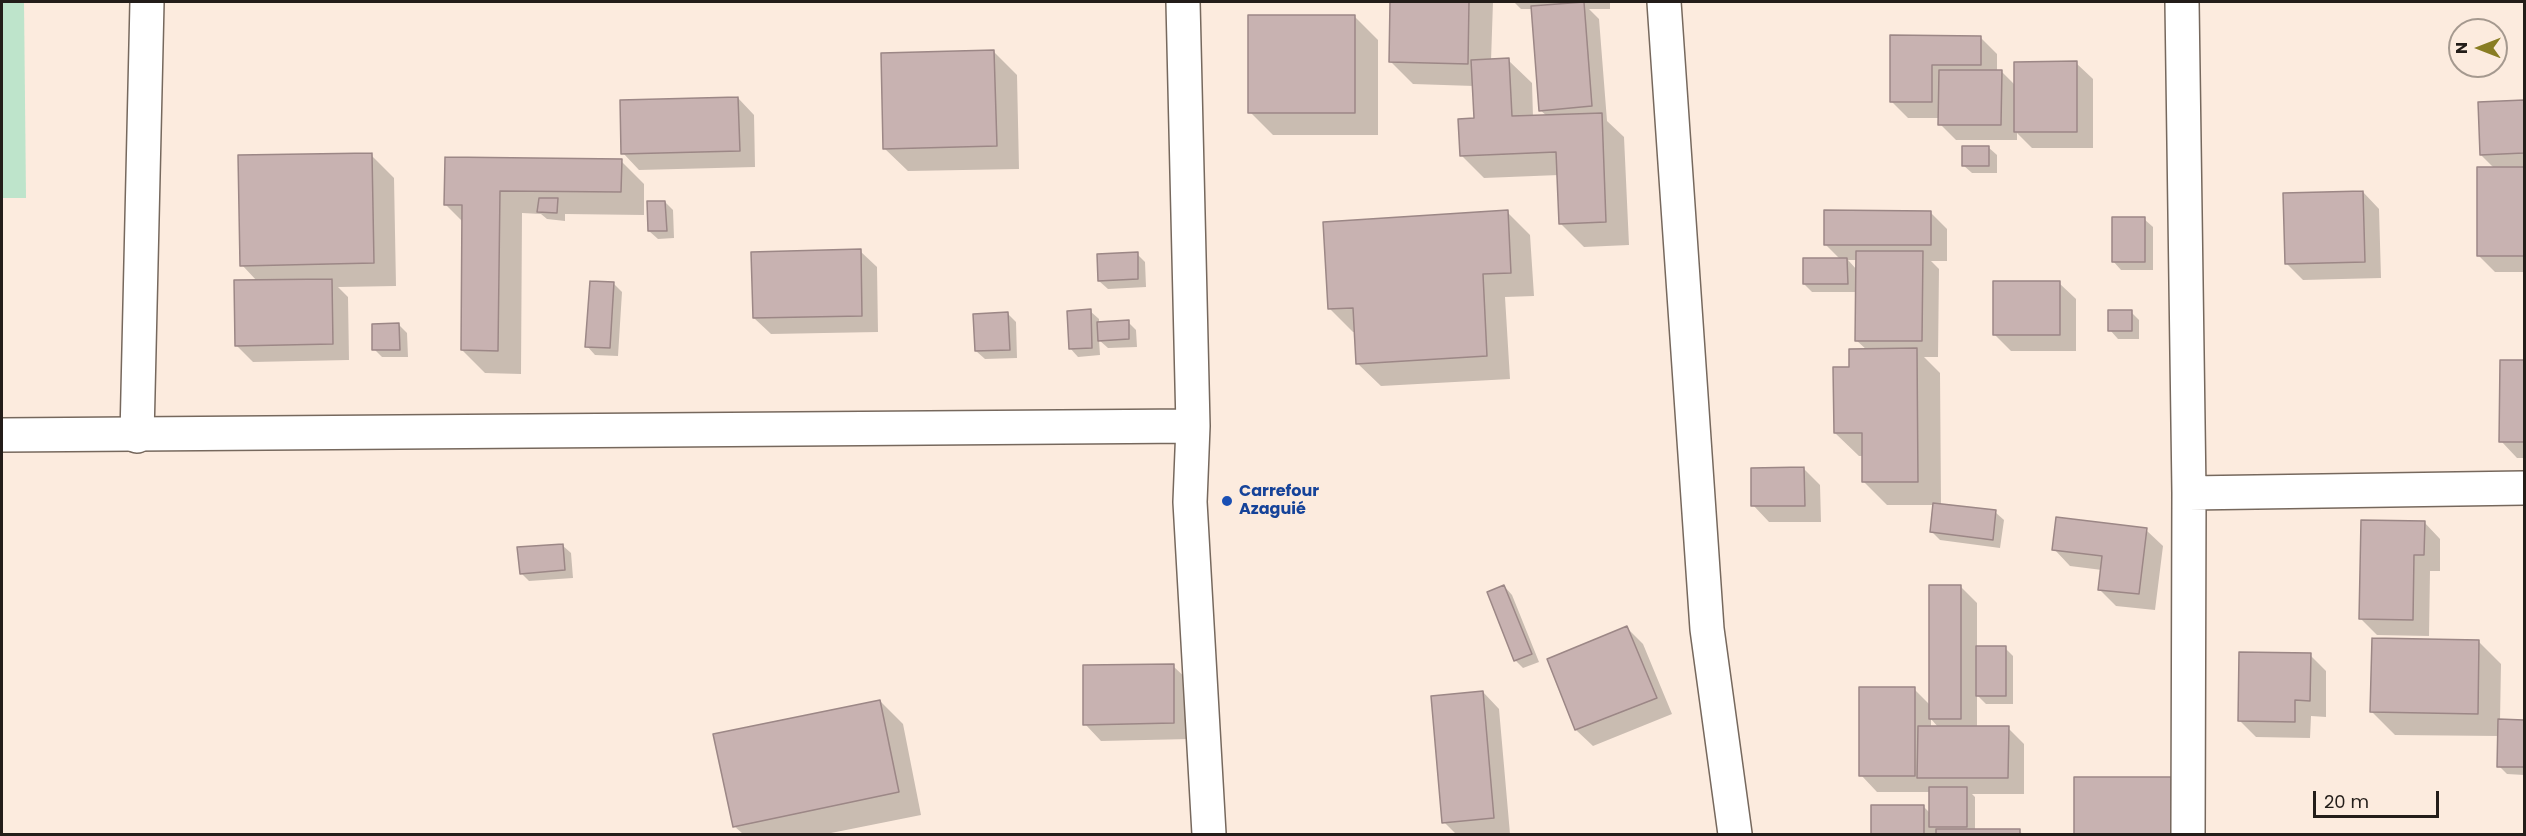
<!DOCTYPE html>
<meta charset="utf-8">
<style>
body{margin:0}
#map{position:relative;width:2526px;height:836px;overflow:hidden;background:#fcebde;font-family:Poppins,sans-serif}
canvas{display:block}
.frame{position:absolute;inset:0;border:3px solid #231d19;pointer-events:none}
.north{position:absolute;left:2448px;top:18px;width:60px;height:60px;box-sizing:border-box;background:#fcebde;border:2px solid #a5998f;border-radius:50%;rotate:270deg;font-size:16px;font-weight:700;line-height:24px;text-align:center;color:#231d19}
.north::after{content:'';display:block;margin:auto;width:21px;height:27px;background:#897d23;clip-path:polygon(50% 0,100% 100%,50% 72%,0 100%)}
.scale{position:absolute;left:2313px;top:791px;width:126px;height:27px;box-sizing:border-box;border:3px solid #231d19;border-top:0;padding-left:8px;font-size:18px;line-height:21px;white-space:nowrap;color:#231d19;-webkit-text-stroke:4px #fcebde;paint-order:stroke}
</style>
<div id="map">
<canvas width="2526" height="836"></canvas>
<div class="frame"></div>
<div class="north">N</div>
<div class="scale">20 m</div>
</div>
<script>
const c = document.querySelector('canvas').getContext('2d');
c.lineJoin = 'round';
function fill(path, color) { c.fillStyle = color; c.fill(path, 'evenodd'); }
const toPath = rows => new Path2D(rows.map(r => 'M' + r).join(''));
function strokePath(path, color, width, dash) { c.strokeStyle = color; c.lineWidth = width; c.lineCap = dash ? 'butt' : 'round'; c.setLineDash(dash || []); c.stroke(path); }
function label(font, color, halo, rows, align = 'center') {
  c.font = font + ' Poppins,sans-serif'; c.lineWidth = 4.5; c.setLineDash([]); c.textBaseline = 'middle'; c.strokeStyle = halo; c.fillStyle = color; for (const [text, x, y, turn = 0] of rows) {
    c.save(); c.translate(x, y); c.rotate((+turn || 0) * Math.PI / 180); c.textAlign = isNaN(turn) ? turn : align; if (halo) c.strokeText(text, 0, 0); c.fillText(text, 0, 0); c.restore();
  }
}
const green = toPath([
 [2,2,24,2,26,198,2,198]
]);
const shadow = toPath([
 [1392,2,1493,2,1491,61,1508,60,1532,83,1533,117,1547,116,1540,110,1532,9,1521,9,1514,2,1610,2,1610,9,1589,9,1599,19,1607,121,1624,137,1629,245,1584,247,1561,224,1559,175,1484,178,1461,155,1475,120,1474,86,1413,84,1390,61],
 [1355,17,1378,40,1378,135,1273,135,1250,112],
 [1892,37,1981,38,1997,54,1997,71,2001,71,2016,86,2076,63,2093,79,2093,148,2032,148,2017,133,2017,140,1956,140,1940,124,1940,118,1908,118,1892,102],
 [994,52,1017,75,1019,169,908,171,884,148],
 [738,98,754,115,755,167,639,170,623,153],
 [2524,101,2524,272,2495,272,2478,255,2495,169,2481,155,2479,103],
 [1988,147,1997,155,1997,173,1972,173,1963,165],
 [371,155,394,178,396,286,338,287,348,297,349,360,253,362,237,346,257,281,242,265],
 [621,161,644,184,644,215,565,214,565,221,547,219,541,214,522,213,521,374,485,373,462,350,463,222,445,204],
 [2363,192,2379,209,2381,278,2303,280,2286,263],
 [665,202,673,210,674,238,658,239,649,231],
 [1507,212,1530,235,1534,296,1505,297,1510,379,1381,386,1357,363,1356,332,1353,332,1330,309],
 [1931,213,1947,229,1947,261,1931,261,1939,269,1938,357,1924,357,1940,373,1941,505,1995,512,2004,520,2000,548,1940,540,1932,532,1935,505,1887,505,1864,482,1864,456,1859,456,1835,433,1851,369,1867,350,1856,340,1857,292,1812,292,1804,284,1840,259,1825,244],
 [1848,260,1857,260,1857,270],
 [2144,219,2153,227,2153,270,2121,270,2113,261],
 [860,251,877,267,878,332,771,334,754,318],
 [1137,254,1145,262,1146,287,1108,289,1099,281],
 [2059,283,2076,299,2076,351,2011,351,1995,335],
 [614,284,622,292,618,356,595,355,587,346],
 [1090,311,1099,319,1099,323,1128,322,1136,330,1137,347,1108,348,1099,340,1100,355,1078,357,1070,348],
 [2131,312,2139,320,2139,339,2118,339,2110,330],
 [1008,314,1016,322,1017,358,985,359,976,351],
 [399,325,407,333,408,357,382,357,374,349],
 [2502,361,2524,361,2524,458,2517,458,2501,441],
 [1803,468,1820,485,1821,522,1769,522,1753,505],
 [2424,522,2440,539,2440,571,2430,571,2429,636,2377,635,2360,618],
 [2146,530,2163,546,2155,610,2116,606,2099,589,2102,570,2070,566,2054,549],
 [562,545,571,553,573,578,529,581,521,573],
 [1504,586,1512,595,1539,662,1523,668,1515,660],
 [1961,587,1977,603,1977,648,2005,648,2013,656,2013,704,1986,704,1977,695,1977,728,2008,728,2024,744,2024,794,1972,794,1975,797,1975,831,2019,831,2023,834,1872,834,1872,807,1924,807,1930,813,1930,792,1877,792,1861,775,1914,689,1930,705],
 [1931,719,1939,728,1931,728],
 [1627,628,1643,644,1672,714,1593,746,1576,730,1549,659],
 [2478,641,2501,664,2500,721,2524,721,2524,775,2507,774,2499,766,2499,736,2395,735,2372,712],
 [2310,655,2326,671,2326,717,2311,716,2310,738,2256,737,2240,721],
 [1173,666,1190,682,1190,739,1101,741,1085,724],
 [1483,692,1499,709,1510,834,1456,834,1444,822],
 [880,701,903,724,921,815,826,834,743,834,734,826],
 [2075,779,2171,779,2194,802,2194,834,2075,834]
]);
const building = toPath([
 [1390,2,1469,2,1468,64,1389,62,1390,2],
 [1584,2,1592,106,1539,111,1531,6,1584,2],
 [1248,15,1355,15,1355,113,1248,113,1248,15],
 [1890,35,1981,36,1981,65,1932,65,1932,102,1890,102,1890,35],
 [994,50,997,146,883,149,881,53,994,50],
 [1509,58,1512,116,1602,113,1606,222,1559,224,1556,152,1460,156,1458,119,1474,118,1471,60,1509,58],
 [2077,61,2077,132,2014,132,2014,62,2077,61],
 [1939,70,2002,70,2001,125,1938,125,1939,70],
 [738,97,740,151,621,154,620,100,738,97],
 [2524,100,2524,153,2480,155,2478,102,2524,100],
 [1962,146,1989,146,1989,166,1962,166,1962,146],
 [372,153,374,263,240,266,238,155,372,153],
 [445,157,622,159,621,192,500,191,498,351,461,350,462,205,444,205,445,157],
 [2477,167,2524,167,2524,256,2477,256,2477,167],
 [2363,191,2365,262,2285,264,2283,193,2363,191],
 [539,198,558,198,557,213,537,212,539,198],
 [647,201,665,201,667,231,648,231,647,201],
 [1508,210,1511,273,1483,274,1487,356,1356,364,1353,308,1328,309,1323,222,1508,210],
 [1824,210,1931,211,1931,245,1824,245,1824,210],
 [2112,217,2145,217,2145,262,2112,262,2112,217],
 [861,249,862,316,753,318,751,252,861,249],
 [1856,251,1923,251,1922,341,1855,341,1856,251],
 [1138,252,1138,279,1098,281,1097,254,1138,252],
 [1803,258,1847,258,1848,284,1803,284,1803,258],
 [332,279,333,344,235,346,234,280,332,279],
 [590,281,614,282,610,348,585,347,590,281],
 [1993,281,2060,281,2060,335,1993,335,1993,281],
 [1091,309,1092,348,1069,349,1067,311,1091,309],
 [2108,310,2132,310,2132,331,2108,331,2108,310],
 [1008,312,1010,350,975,351,973,314,1008,312],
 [1129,320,1129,339,1098,341,1097,322,1129,320],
 [399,323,400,350,372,350,372,324,399,323],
 [1917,348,1918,482,1862,482,1862,433,1834,433,1833,367,1849,367,1849,349,1917,348],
 [2500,360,2524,360,2524,442,2499,442,2500,360],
 [1804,467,1805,506,1751,506,1751,468,1804,467],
 [1933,503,1996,510,1993,540,1930,532,1933,503],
 [2056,517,2147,528,2139,594,2098,590,2102,556,2052,550,2056,517],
 [2361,520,2425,521,2424,555,2414,555,2413,620,2359,619,2361,520],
 [563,544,565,570,520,574,517,547,563,544],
 [1504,585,1532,654,1514,661,1487,592,1504,585],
 [1929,585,1961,585,1961,719,1929,719,1929,585],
 [1627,626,1657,698,1575,730,1547,659,1627,626],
 [2372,638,2479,640,2478,714,2370,712,2372,638],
 [1976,646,2006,646,2006,696,1976,696,1976,646],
 [2239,652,2311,653,2310,701,2295,700,2295,722,2238,721,2239,652],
 [1174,664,1174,723,1083,725,1083,665,1174,664],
 [1859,687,1915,687,1915,776,1859,776,1859,687],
 [1483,691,1494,818,1442,823,1431,696,1483,691],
 [880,700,899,792,733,827,713,734,880,700],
 [2498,719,2524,720,2524,767,2497,767,2498,719],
 [1918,726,2009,726,2008,778,1917,778,1918,726],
 [2074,777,2171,777,2171,834,2074,834,2074,777],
 [1929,787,1967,787,1967,827,1929,827,1929,787],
 [1871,805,1924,805,1924,834,1871,834,1871,805],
 [1936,829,2020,829,2020,834,1936,834,1936,829]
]);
const street = toPath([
 [1664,2,1707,629,1735,834],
 [2182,2,2189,493],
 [137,436,147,2],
 [2188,834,2189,493,2524,488]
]);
const secondary = toPath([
 [1183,2,1193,426,1190,502,1209,834],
 [2,435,1193,426]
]);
const markers = [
 [1227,501,6,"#1a4fb4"]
];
const transitNames = [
 ["Carrefour",1239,492],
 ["Azaguié",1239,510]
];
fill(green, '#bee4cb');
fill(shadow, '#0003');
fill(building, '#c8b2b1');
strokePath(building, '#9c8786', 1.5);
strokePath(street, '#76685d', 36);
strokePath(secondary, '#76685d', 36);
strokePath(street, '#fff', 33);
strokePath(secondary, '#fff', 33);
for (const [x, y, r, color] of markers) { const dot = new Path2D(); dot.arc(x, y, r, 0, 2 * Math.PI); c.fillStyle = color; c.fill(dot); strokePath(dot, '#fcebde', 2); }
label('bold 16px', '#164399', '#fcebde', transitNames, 'left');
</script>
